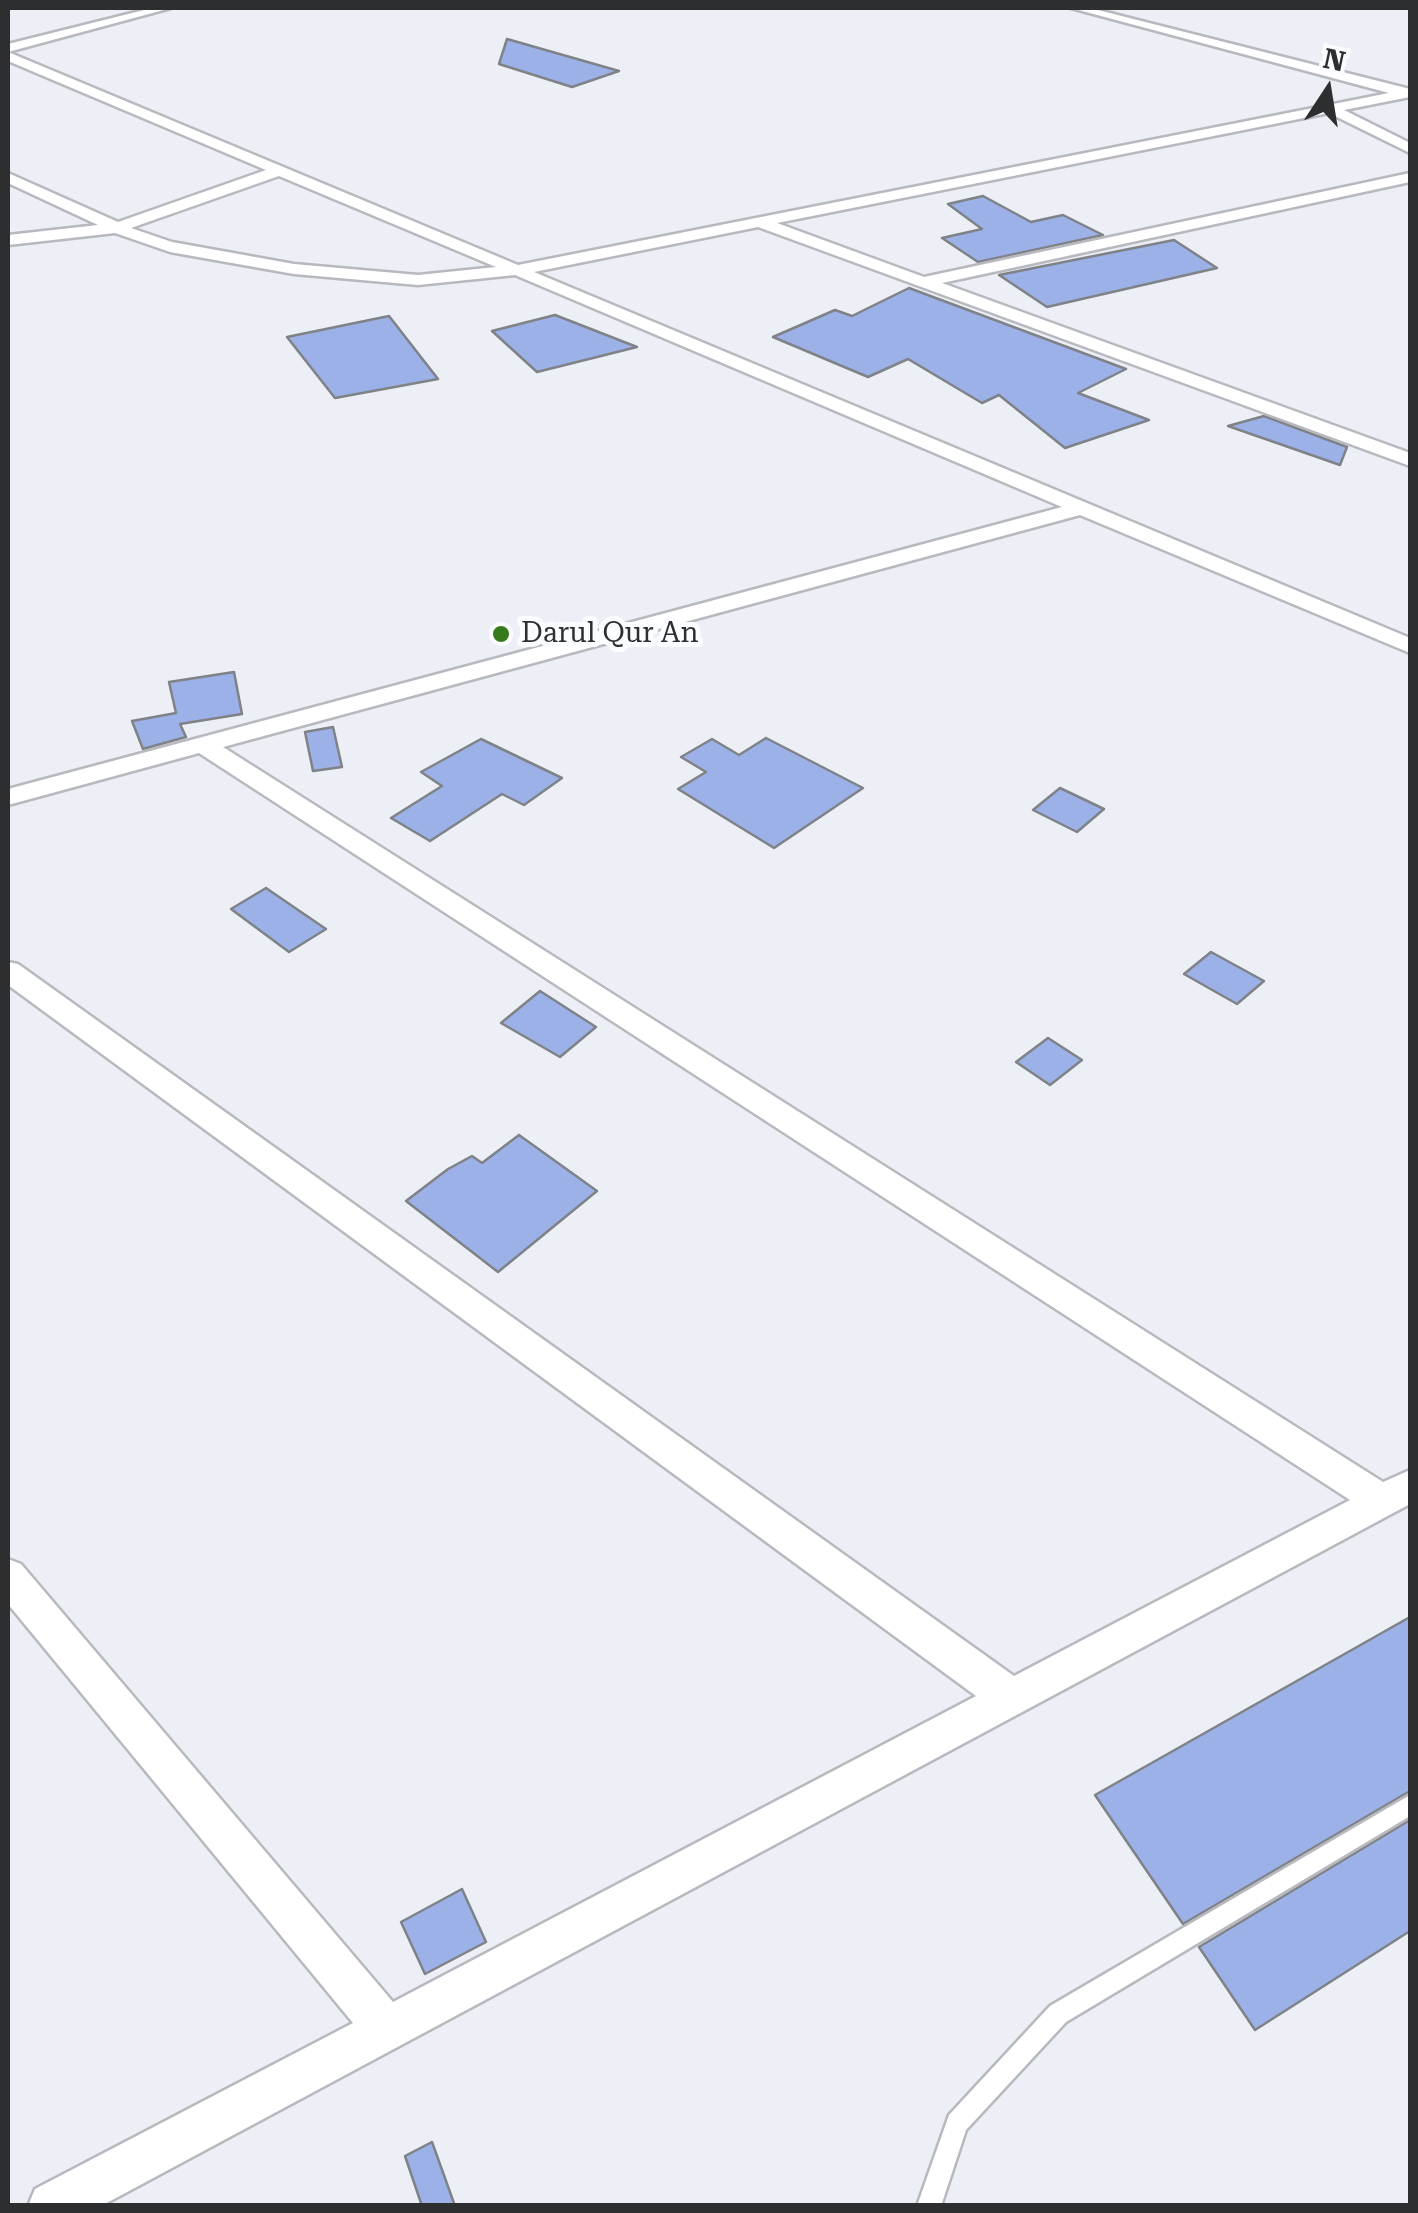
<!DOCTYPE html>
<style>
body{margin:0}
#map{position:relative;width:1418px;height:2213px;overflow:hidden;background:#eceff5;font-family:"Roboto Serif",serif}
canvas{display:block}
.frame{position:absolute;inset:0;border:10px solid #2d2e30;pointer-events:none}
.north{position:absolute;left:1278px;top:40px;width:100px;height:100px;-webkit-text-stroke:8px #fbfcff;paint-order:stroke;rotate:12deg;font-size:28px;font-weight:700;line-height:40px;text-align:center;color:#2d2e30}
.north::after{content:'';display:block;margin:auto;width:35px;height:45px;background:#2d2e30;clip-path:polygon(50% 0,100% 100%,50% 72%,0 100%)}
</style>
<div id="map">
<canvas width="1418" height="2213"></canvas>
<div class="frame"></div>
<div class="north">N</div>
</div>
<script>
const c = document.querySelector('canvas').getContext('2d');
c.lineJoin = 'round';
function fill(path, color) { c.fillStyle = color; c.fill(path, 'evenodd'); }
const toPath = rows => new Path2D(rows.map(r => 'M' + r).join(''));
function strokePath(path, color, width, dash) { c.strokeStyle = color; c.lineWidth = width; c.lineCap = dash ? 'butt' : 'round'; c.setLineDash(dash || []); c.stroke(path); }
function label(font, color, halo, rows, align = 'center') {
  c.font = font + ' "Roboto Serif",serif'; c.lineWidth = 10; c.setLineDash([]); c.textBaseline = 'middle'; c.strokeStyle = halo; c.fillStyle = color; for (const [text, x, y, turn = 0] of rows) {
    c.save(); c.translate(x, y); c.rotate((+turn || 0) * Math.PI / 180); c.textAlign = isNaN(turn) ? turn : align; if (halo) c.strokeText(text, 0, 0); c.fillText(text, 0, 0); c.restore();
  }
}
const building = toPath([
 [507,39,619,71,572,87,499,64,507,39],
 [983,196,1031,222,1063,215,1103,235,978,262,942,238,982,229,948,204,983,196],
 [1174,240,1217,268,1047,307,999,275,1174,240],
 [909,288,1126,369,1078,393,1149,420,1065,448,999,395,982,403,908,359,868,377,773,337,835,310,852,316,909,288],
 [555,315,637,347,537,372,492,331,555,315],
 [389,316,438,379,335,398,287,337,389,316],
 [1264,416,1347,447,1340,465,1228,426,1264,416],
 [234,672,242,714,180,724,186,737,143,749,132,721,176,713,169,682,234,672],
 [333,727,342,767,313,771,305,732,333,727],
 [766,738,863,788,774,848,678,789,706,772,681,757,712,739,739,755,766,738],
 [481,739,562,778,524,805,502,794,430,841,391,818,442,786,421,772,481,739],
 [1060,788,1104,809,1077,832,1033,810,1060,788],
 [266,888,301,912,326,929,289,952,231,909,266,888],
 [1211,952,1264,981,1237,1004,1184,974,1211,952],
 [540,991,596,1027,560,1057,501,1023,540,991],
 [1048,1038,1082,1060,1050,1085,1016,1062,1048,1038],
 [519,1135,597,1191,498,1272,406,1201,448,1169,472,1156,482,1163,519,1135],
 [1410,1617,1410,1791,1183,1924,1095,1795,1410,1617],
 [1410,1820,1410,1931,1255,2030,1199,1947,1410,1820],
 [462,1889,486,1942,425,1974,401,1922,462,1889],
 [432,2142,455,2206,422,2206,405,2156,432,2142]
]);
const service = toPath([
 [1410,1795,1410,1816,1066,2022,966,2130,941,2206,917,2206,949,2115,1050,2006,1410,1795]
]);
const minor = toPath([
 [152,8,171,8,8,52,8,44,152,8],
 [1071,8,1090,8,1410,89,1410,97,1344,110,1410,143,1410,153,1329,113,777,223,924,277,1410,173,1410,182,942,283,1410,453,1410,466,758,227,534,272,1410,638,1410,653,1080,515,223,747,1383,1482,1410,1470,1410,1504,101,2206,28,2206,35,2189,353,2023,8,1604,8,1559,21,1564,393,2002,976,1696,8,985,8,962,18,964,1014,1676,1350,1500,199,753,8,805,8,789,1062,507,515,275,418,285,294,274,170,252,115,233,8,245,8,235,98,225,8,183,8,173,118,222,266,170,8,61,8,52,518,265,1389,93,1071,8],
 [279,176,496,267,418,275,294,264,172,242,131,228,279,176]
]);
const markers = [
 [501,634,10,"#377a1c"]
];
const farPoinames = [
 ["Darul Qur An",521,634]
];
fill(building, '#9cb1e8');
strokePath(building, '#7f8287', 2.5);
strokePath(service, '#b7b9bf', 5);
strokePath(minor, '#b7b9bf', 5);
fill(service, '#fff');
fill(minor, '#fff');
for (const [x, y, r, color] of markers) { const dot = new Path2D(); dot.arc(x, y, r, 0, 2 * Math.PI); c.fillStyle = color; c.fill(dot); strokePath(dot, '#fbfcff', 4); }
label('28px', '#2d2e30', '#fbfcff', farPoinames, 'left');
</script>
